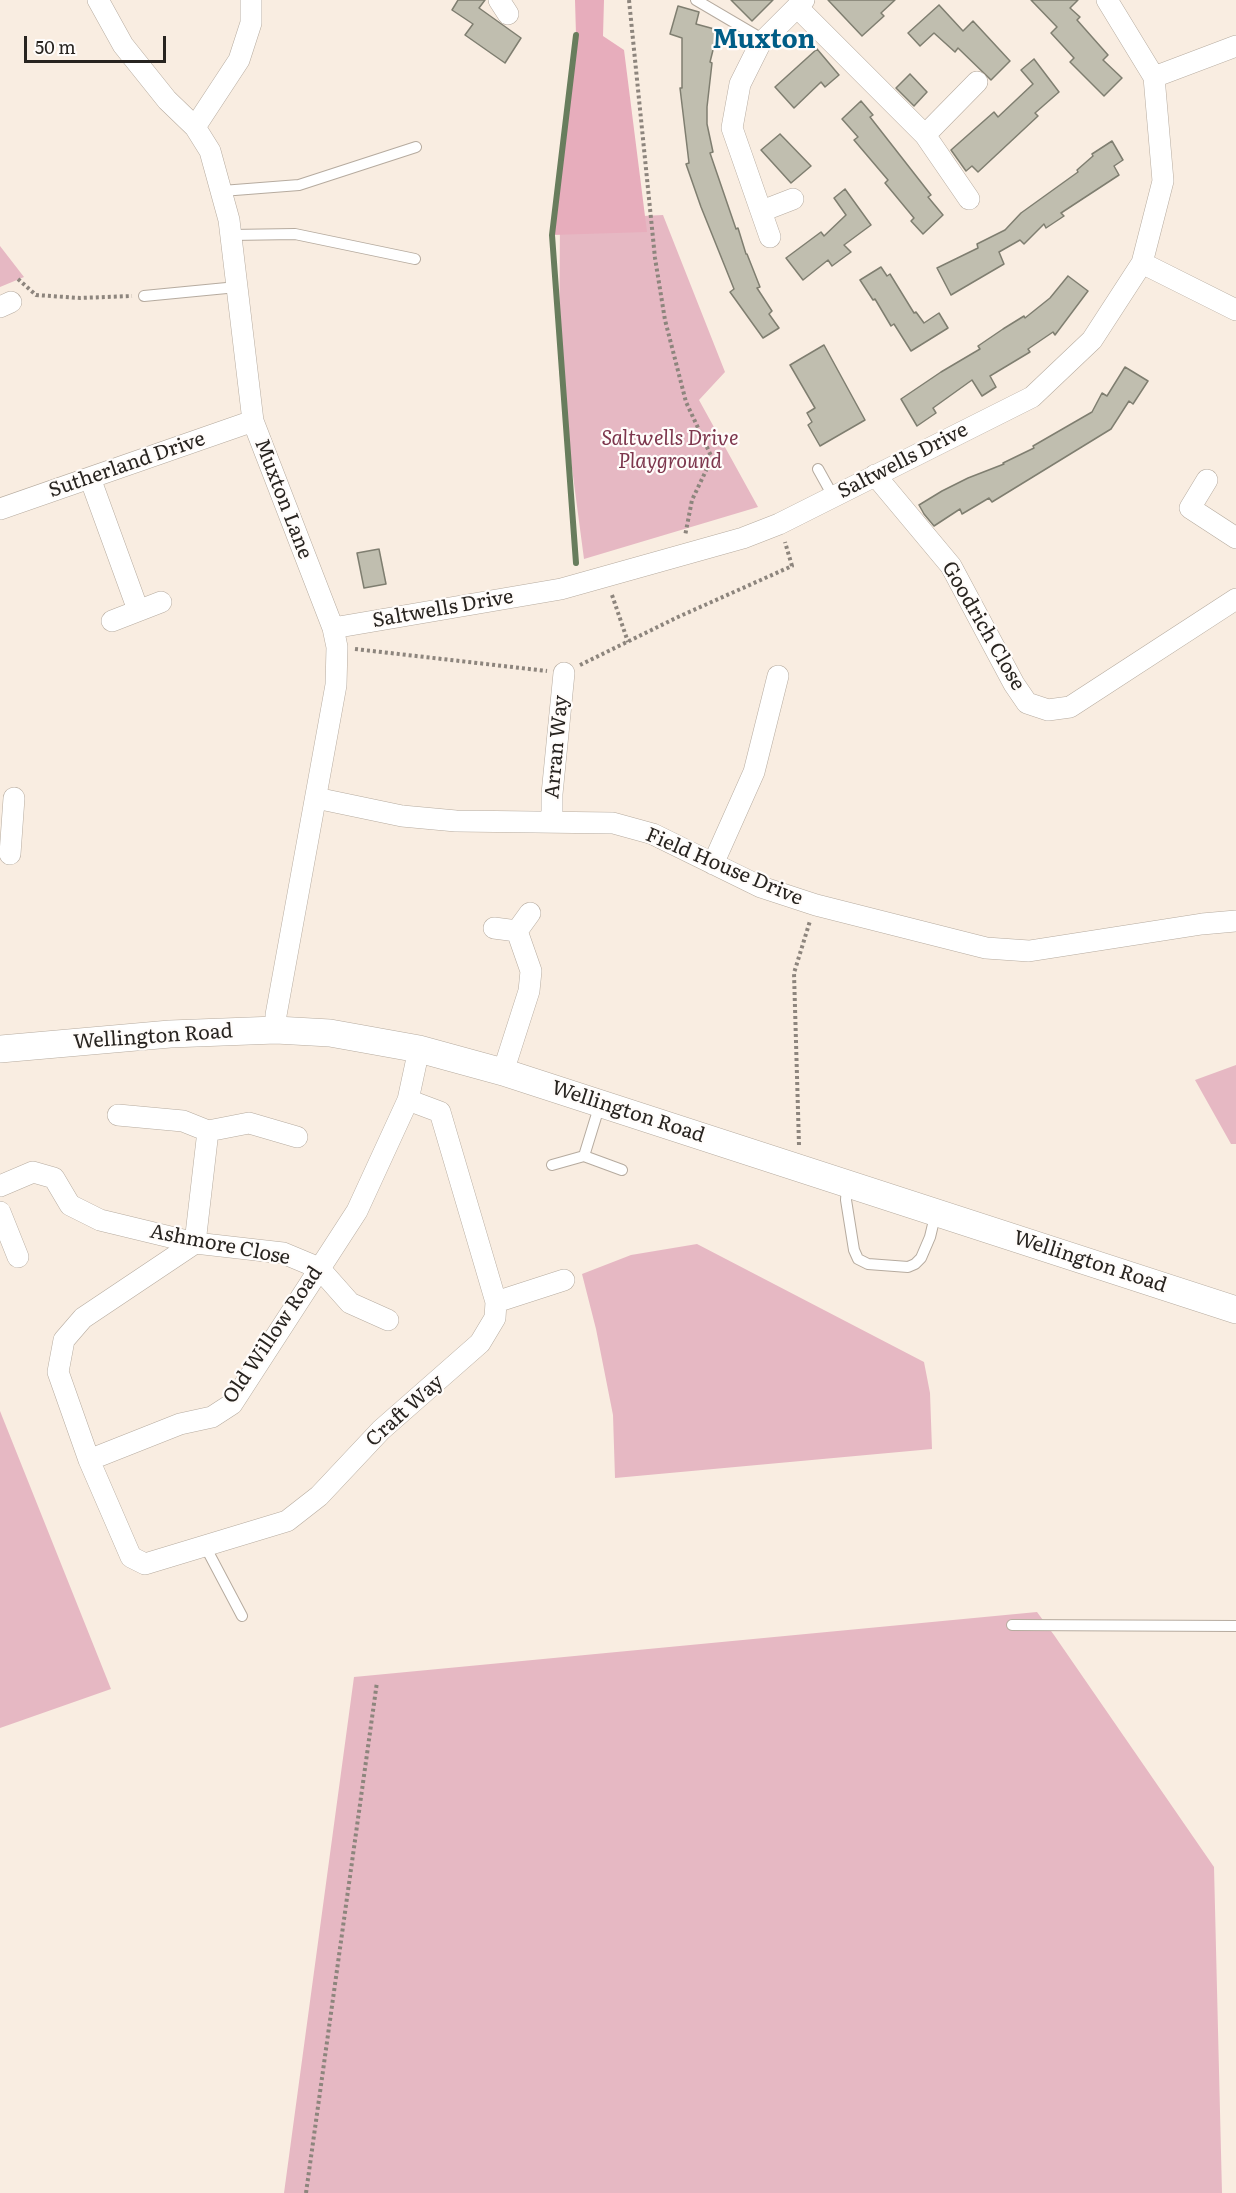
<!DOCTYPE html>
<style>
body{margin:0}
#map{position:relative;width:1236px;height:2193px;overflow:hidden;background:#f9ede1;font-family:Literata,serif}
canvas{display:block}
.scale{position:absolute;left:24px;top:36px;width:142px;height:27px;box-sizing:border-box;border:3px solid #282420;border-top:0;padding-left:8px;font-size:18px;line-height:21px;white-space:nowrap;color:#282420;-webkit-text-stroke:4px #fffcfa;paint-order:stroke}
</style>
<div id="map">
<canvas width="1236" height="2193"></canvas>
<div class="scale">50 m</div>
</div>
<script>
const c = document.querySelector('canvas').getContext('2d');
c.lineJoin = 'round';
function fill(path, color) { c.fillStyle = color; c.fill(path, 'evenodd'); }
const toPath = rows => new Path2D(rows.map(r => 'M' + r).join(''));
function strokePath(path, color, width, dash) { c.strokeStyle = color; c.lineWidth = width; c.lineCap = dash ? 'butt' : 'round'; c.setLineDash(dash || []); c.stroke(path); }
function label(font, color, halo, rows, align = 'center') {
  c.font = font + ' Literata,serif'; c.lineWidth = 4.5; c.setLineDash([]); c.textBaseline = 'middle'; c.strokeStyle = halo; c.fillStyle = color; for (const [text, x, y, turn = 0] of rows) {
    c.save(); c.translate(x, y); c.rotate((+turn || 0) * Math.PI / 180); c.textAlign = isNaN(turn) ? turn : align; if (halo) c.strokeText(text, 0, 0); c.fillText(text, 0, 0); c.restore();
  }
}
const green = toPath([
 [663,215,725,372,699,400,758,507,584,559,559,370,560,220],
 [0,246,24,277,0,287],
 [1236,1065,1236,1144,1231,1144,1195,1080],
 [697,1244,924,1362,930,1393,932,1449,615,1478,613,1415,596,1329,582,1274,631,1255],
 [0,1411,111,1689,0,1728],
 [1037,1612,1054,1635,1214,1867,1222,2193,284,2193,354,1677]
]);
const forest = toPath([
 [575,0,604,0,603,36,624,50,647,232,552,235,576,35]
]);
const stream = toPath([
 [576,563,552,235,576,35]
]);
const building = toPath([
 [458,0,485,0,479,8,521,38,505,63,465,35,473,24,452,10,458,0],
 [731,0,773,0,752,21,731,0],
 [828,0,895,0,881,13,884,16,862,36,828,0],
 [1031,0,1078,0,1070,8,1080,17,1077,20,1108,55,1103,60,1122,78,1104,96,1070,62,1074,58,1051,33,1057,27,1031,0],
 [939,5,963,31,973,21,1010,61,991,80,958,48,955,52,934,33,920,46,908,33,939,5],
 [678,6,699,12,696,24,718,30,710,62,712,63,707,107,707,124,713,152,710,153,736,229,738,228,746,254,747,254,760,287,757,288,772,311,769,314,779,328,763,338,730,292,734,289,701,207,686,164,689,163,680,88,682,88,682,38,670,34,678,6],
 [817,49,839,75,825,87,821,82,794,108,775,87,817,49],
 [1034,59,1059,92,1035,113,1038,116,978,172,972,166,966,171,951,150,994,112,998,117,1033,84,1021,70,1034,59],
 [910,74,927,92,914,106,896,88,910,74],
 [861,101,873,115,870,117,931,195,928,197,943,215,923,234,911,221,914,218,885,183,888,180,854,140,858,137,842,119,861,101],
 [780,134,811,166,791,183,761,150,780,134],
 [1112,141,1123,160,1114,166,1119,175,1061,213,1064,216,1046,228,1044,224,1024,244,1020,240,999,252,1004,264,951,295,937,268,978,248,977,244,1005,230,1021,213,1078,172,1077,170,1093,156,1092,154,1112,141],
 [845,189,871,225,844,245,851,252,832,266,828,260,803,280,786,258,821,232,824,236,846,215,834,198,845,189],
 [881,267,887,276,890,274,914,313,916,312,924,323,939,313,948,328,911,351,894,324,891,326,875,299,873,300,860,280,881,267],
 [1068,276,1088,291,1055,335,1053,332,1028,349,1030,352,990,376,996,387,982,396,972,380,933,408,936,413,917,426,901,399,941,372,980,349,978,346,1003,329,1024,316,1025,318,1050,298,1068,276],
 [824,345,865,420,820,446,808,425,812,422,807,413,815,408,790,365,824,345],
 [1125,367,1148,381,1133,404,1129,401,1111,429,992,502,989,498,962,514,960,509,934,526,924,514,919,505,942,491,968,478,1004,464,1003,463,1034,448,1033,446,1092,412,1102,393,1107,396,1125,367],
 [379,549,386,584,364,588,357,553,379,549]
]);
const path = toPath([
 [629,0,655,258,665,320,686,402,712,458,692,500,685,536],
 [18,279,36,295,80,298,132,296],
 [612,595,628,642],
 [355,649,547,671],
 [580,665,678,617,792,566,785,542],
 [799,1145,794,973,810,921],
 [306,2193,377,1682]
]);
const service = toPath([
 [696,0,764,40],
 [222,191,299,185,416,147],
 [231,235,295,234,415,259],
 [144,296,237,287],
 [818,469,833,496],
 [584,1156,622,1170],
 [552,1165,584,1156,600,1104],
 [847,1185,846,1200,854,1250,858,1259,868,1264,908,1267,915,1264,921,1258,930,1237,936,1212],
 [205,1546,242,1616],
 [1012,1625,1236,1626]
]);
const minor = toPath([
 [98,0,123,45,167,100,195,127,210,151,229,220,253,421,333,628,337,647,336,685,276,1015,276,1030],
 [499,0,508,14],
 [797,7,925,135,969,199],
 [1154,77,1236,46],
 [195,127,239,60,251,23,251,0],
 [925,135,977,82],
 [762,211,793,199],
 [770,237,732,128,740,84,760,44,804,0],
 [1142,263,1236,310],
 [0,307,11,302],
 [875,475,951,566,1014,684,1027,703,1048,710,1070,707,1236,599],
 [90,478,138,610],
 [1207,480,1190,508,1236,538],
 [0,509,253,421],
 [112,621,161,602],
 [333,628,561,589,743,538,779,524,1032,397,1092,340,1142,263,1163,181,1154,77,1107,0],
 [316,798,402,816,456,821,613,823,653,834,761,887,816,905,986,948,1029,951,1202,924,1236,921],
 [552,822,552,794,564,673],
 [10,854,14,798],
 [713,864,754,772,778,676],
 [494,928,517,931],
 [503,1072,529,991,531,971,517,931,530,913],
 [118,1115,183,1121,208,1131,249,1123,297,1137],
 [0,1186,33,1172,54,1178,70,1205,100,1220,195,1243,283,1253,319,1268,350,1303,388,1320],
 [0,1212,18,1257],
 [195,1243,83,1318,64,1340,58,1372,89,1460,131,1557,145,1564,287,1521,319,1496,381,1430,480,1343,495,1318,496,1302,440,1112,408,1100,419,1049],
 [195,1243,208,1131],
 [496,1302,564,1280],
 [89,1460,180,1424,212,1417,232,1404,357,1211,408,1100]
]);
const tertiary = toPath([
 [0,1049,170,1034,276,1030,330,1033,419,1049,503,1072,1236,1310]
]);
const parkNames = [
 ["Saltwells Drive",670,439],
 ["Playground",670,462]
];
const streetNames = [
 ["Saltwells Drive",903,461,-27],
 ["Sutherland Drive",127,465,-19],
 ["Muxton Lane",283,499,69],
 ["Saltwells Drive",443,609,-10],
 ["Goodrich Close",983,626,60],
 ["Arran Way",557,747,-85],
 ["Field House Drive",724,867,23],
 ["Wellington Road",153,1037,-4],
 ["Wellington Road",628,1112,18],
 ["Ashmore Close",220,1245,11],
 ["Wellington Road",1090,1262,18],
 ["Old Willow Road",273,1335,-56],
 ["Craft Way",405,1411,-42]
];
const districtNames = [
 ["Muxton",764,40]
];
fill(green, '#e6b8c3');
fill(forest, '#e7adbc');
strokePath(stream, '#687d5d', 6);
fill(building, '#c0beaf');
strokePath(building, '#7f7e70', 1.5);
strokePath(service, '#b6ab9f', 12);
strokePath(minor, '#b6ab9f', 22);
strokePath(tertiary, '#b6ab9f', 28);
strokePath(path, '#8d857d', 4, [3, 3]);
strokePath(service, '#fff', 10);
strokePath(minor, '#fff', 21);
strokePath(tertiary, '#fff', 27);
label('italic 20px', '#7d364d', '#fffcfa', parkNames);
label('20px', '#282420', '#fffcfa', streetNames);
label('bold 26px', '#005d86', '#fffcfa', districtNames);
</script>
